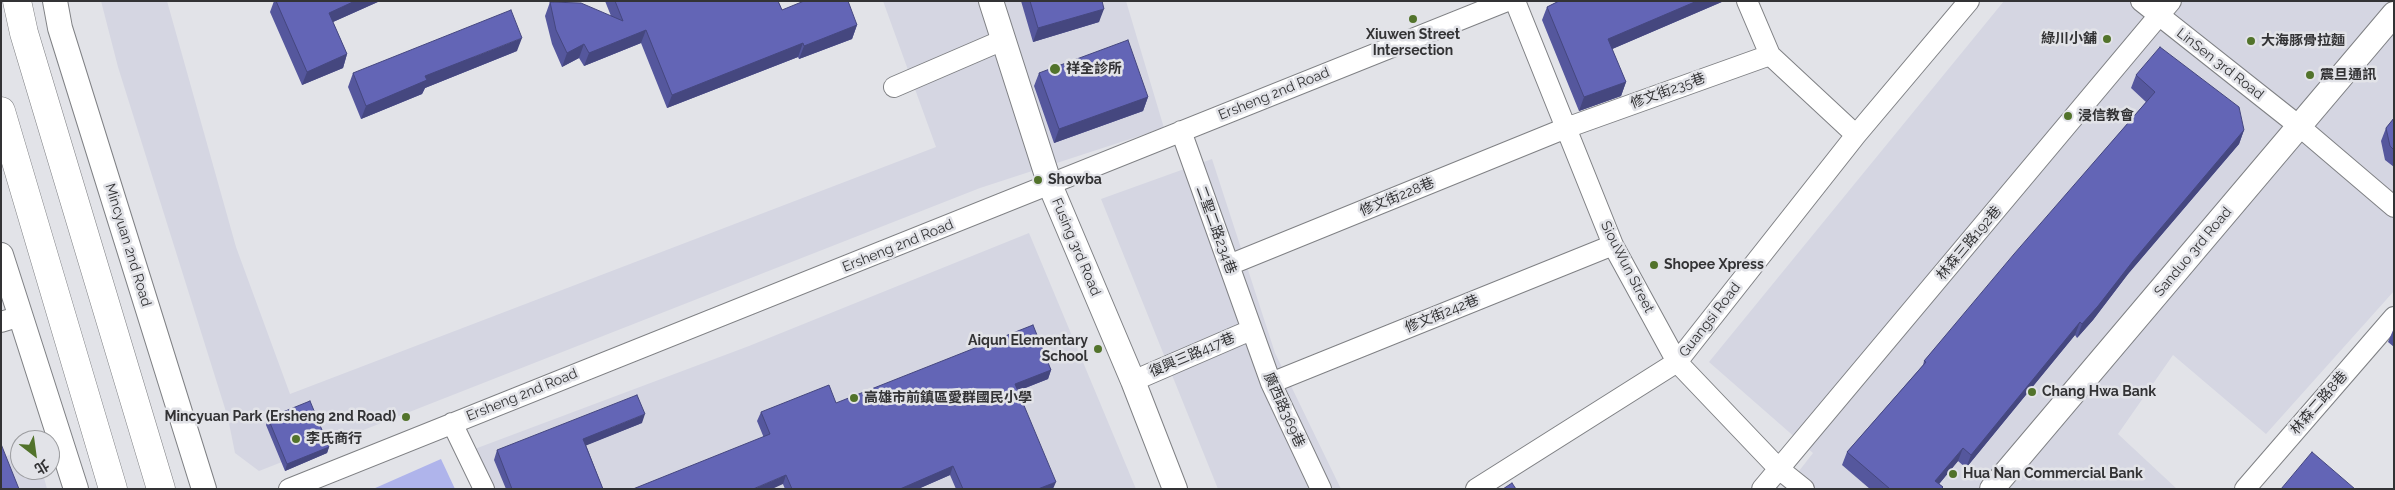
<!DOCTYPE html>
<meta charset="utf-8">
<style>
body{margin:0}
#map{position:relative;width:2395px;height:490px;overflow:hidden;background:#e2e3e8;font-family:Raleway,"Noto Sans TC",sans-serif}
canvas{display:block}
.frame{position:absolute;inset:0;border:2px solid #333335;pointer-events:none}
.north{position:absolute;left:10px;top:430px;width:50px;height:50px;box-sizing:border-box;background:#e2e3e8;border:1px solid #9c9da0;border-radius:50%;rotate:150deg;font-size:14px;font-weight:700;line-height:20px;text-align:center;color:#333335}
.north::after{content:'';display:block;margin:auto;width:18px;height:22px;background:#52732b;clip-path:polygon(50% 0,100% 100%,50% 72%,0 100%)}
</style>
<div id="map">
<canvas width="2395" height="490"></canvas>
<div class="frame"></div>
<div class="north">北</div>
</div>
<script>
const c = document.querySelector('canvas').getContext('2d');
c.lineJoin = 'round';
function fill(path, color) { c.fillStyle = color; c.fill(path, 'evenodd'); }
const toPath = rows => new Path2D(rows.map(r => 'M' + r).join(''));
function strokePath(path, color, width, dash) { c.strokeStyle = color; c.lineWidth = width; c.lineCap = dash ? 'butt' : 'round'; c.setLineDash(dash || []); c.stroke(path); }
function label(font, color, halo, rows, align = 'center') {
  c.font = font + ' Raleway,"Noto Sans TC",sans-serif'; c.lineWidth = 5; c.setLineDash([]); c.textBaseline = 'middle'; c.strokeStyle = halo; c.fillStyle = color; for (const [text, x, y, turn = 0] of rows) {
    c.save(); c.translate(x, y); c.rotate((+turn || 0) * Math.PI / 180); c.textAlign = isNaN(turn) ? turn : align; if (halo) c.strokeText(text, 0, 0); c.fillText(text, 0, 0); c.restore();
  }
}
const built = toPath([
 [101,1,167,1,236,247,290,394,936,147,883,1,1126,1,1164,128,980,188,259,471,235,453,228,418,118,67],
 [2004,1,2394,1,2394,291,2266,434,2173,355,2118,434,2177,489,1785,489,1813,453,1709,362],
 [1212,159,1275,353,1341,489,1218,489,1101,199],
 [1029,233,1136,489,491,489,472,450,749,346],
 [20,451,20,470,42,470,47,489,1,489,1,458]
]);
const green = toPath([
 [441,459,455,489,373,489]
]);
const minor = toPath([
 [1515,1,1613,245,1677,362,1779,469,1804,489],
 [1747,1,1770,55,1856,135],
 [2141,1,2299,126,2394,207],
 [894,87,1003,40],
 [1181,131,1271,383,1321,489],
 [1229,265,1566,128,1770,55],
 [1,322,21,316],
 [1133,381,1251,330],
 [1271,383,1613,245],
 [452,423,484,489],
 [289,489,1507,1],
 [1476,489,1677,362,1856,135,1969,1],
 [1762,489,2171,1],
 [2245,489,2394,317]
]);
const tertiary = toPath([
 [55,1,60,28,204,489],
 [991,1,1050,185,1133,381,1175,489],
 [1,255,76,489],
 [1992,489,2394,14]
]);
const secondary = toPath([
 [17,1,24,33,161,489],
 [1,111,113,489]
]);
const wall = toPath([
 [274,1,380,1,333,22,347,54,343,68,302,85,270,12],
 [605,1,778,1,782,10,857,25,852,39,799,59,798,57,667,108,641,43,584,66,579,58,562,67,552,44,545,16,550,2,611,16],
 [1021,1,1102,1,1099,22,1033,42],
 [1559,1,1724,1,1612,49,1626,82,1621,96,1579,111,1542,20,1547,7],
 [517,51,425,88,422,94,361,119,348,87,353,73],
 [1039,73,1148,97,1143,111,1054,143,1034,86],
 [2136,75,2244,130,2239,144,2128,274,2093,320,2077,338,2075,335,1966,468,1958,461,1939,484,1943,487,1942,489,1870,489,1842,465,1847,452,1923,365,1924,361,2146,102,2131,88],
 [2394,118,2394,167,2385,160,2381,141,2386,128],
 [2394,328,2394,347,2388,342],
 [1051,370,1048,379,1018,391,1053,489,956,489,950,475,918,489,785,489,757,421,761,412,836,403],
 [268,418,329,447,327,453,285,471,266,425],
 [642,423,586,445,603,489,506,489,494,460,497,450]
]);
const shadedWall = toPath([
 [355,1,380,1,324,26,329,13],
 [1697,1,1724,1,1603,53,1608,39],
 [1104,9,1099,22,1033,42,1038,28],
 [857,25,852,39,799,59,804,46],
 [646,30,641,43,584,66,589,53],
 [522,38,517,51,425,88,422,94,361,119,366,106,425,76],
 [803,43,798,57,667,108,672,95],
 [584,44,579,58,562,67,567,53],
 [347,54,343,68,302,85,307,72],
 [1626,82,1621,96,1579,111,1584,97],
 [1148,97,1143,111,1054,143,1059,129],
 [2244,130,2239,144,2128,274,2093,320,2077,338,2082,324,2133,261],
 [2080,322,2075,335,1966,468,1971,455],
 [1051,370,1048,379,1012,393,1015,384],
 [645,414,642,423,580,448,583,439],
 [329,447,327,453,285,471,287,464],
 [1963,448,1958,461,1935,489,1935,481],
 [953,466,950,475,918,489,900,489],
 [786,475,783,484,772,489,753,489],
 [1056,482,1053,489,1038,489]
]);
const building = toPath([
 [276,1,355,1,329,13,347,54,307,72,276,1],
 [615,1,778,1,782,10,804,1,848,1,857,25,804,46,803,43,672,95,646,30,589,53,584,44,567,53,556,30,550,2,581,3,623,21,615,1],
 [1030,1,1102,1,1104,9,1038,28,1030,1],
 [1559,1,1697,1,1608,39,1626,82,1584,97,1547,7,1559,1],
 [511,10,522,38,425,76,427,80,366,106,353,73,511,10],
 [1128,40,1148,97,1059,129,1039,73,1128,40],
 [2160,47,2239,107,2244,130,2133,261,2098,306,2082,324,2080,322,1971,455,1963,448,1935,481,1943,487,1941,489,1890,489,1847,452,1926,362,1924,361,2014,254,2155,92,2136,75,2160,47],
 [2394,118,2394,150,2390,146,2386,128,2394,118],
 [1033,325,1051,370,1015,384,1056,482,1038,489,963,489,953,466,900,489,792,489,786,475,753,489,633,489,770,434,761,412,829,385,836,403,1033,325],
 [637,395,645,414,583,439,603,489,512,489,497,450,637,395],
 [310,401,329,447,287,464,268,418,310,401],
 [1,444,19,489,1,489,1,444],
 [2312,452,2355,489,2281,489,2312,452],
 [1512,483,1516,489,1503,489,1512,483]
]);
const markers = [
 [1413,19,5,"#52732b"],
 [2107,39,5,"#52732b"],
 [2251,41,5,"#52732b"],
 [1055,69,6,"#52732b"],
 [2310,75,5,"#52732b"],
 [2068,116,5,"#52732b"],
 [1038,180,5,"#52732b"],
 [1654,265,5,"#52732b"],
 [1098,349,5,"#52732b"],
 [2032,392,5,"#52732b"],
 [854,398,5,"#52732b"],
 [406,417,5,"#52732b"],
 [296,439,5,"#52732b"],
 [1953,474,5,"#52732b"]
];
const poiNames = [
 ["Xiuwen Street",1413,35,"center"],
 ["Intersection",1413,51,"center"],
 ["綠川小舖",2097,39,"right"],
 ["大海豚骨拉麵",2261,41],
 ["祥全診所",1066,69],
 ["震旦通訊",2320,75],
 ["浸信教會",2078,116],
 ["Showba",1048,180],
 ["Shopee Xpress",1664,265],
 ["Aiqun Elementary",1088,341,"right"],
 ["School",1088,357,"right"],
 ["Chang Hwa Bank",2042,392],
 ["高雄市前鎮區愛群國民小學",864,398],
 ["Mincyuan Park (Ersheng 2nd Road)",396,417,"right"],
 ["李氏商行",306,439],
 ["Hua Nan Commercial Bank",1963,474]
];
const streetNames = [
 ["LinSen 3rd Road",2220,64,38],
 ["修文街235巷",1668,91,-20],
 ["Ersheng 2nd Road",1274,94,-22],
 ["修文街228巷",1397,197,-22],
 ["二聖二路234巷",1216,230,70],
 ["林森三路192巷",1969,243,-50],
 ["Mincyuan 2nd Road",128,245,73],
 ["Ersheng 2nd Road",898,246,-22],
 ["Fusing 3rd Road",1076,247,67],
 ["Sanduo 3rd Road",2193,252,-50],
 ["SiouWun Street",1627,267,63],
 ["修文街242巷",1442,314,-22],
 ["Guangsi Road",1710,320,-52],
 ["復興三路417巷",1192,355,-23],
 ["Ersheng 2nd Road",522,395,-22],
 ["林森二路8巷",2319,403,-49],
 ["廣西路369巷",1284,410,66]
];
fill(built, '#d5d6e2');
fill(green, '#afb4eb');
strokePath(minor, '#7f8084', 22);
strokePath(tertiary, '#7f8084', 26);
strokePath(secondary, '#7f8084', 29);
strokePath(minor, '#fff', 20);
strokePath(tertiary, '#fff', 24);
strokePath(secondary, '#fff', 28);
fill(wall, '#55579d');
fill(shadedWall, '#45477f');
fill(building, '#6365b6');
strokePath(building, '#45477f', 1);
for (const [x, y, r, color] of markers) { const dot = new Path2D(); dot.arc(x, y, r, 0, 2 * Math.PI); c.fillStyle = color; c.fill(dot); strokePath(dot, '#e2e3e8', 2); }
label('bold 14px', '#333335', '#e2e3e8', poiNames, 'left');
label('14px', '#333335', '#e2e3e8', streetNames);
</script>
